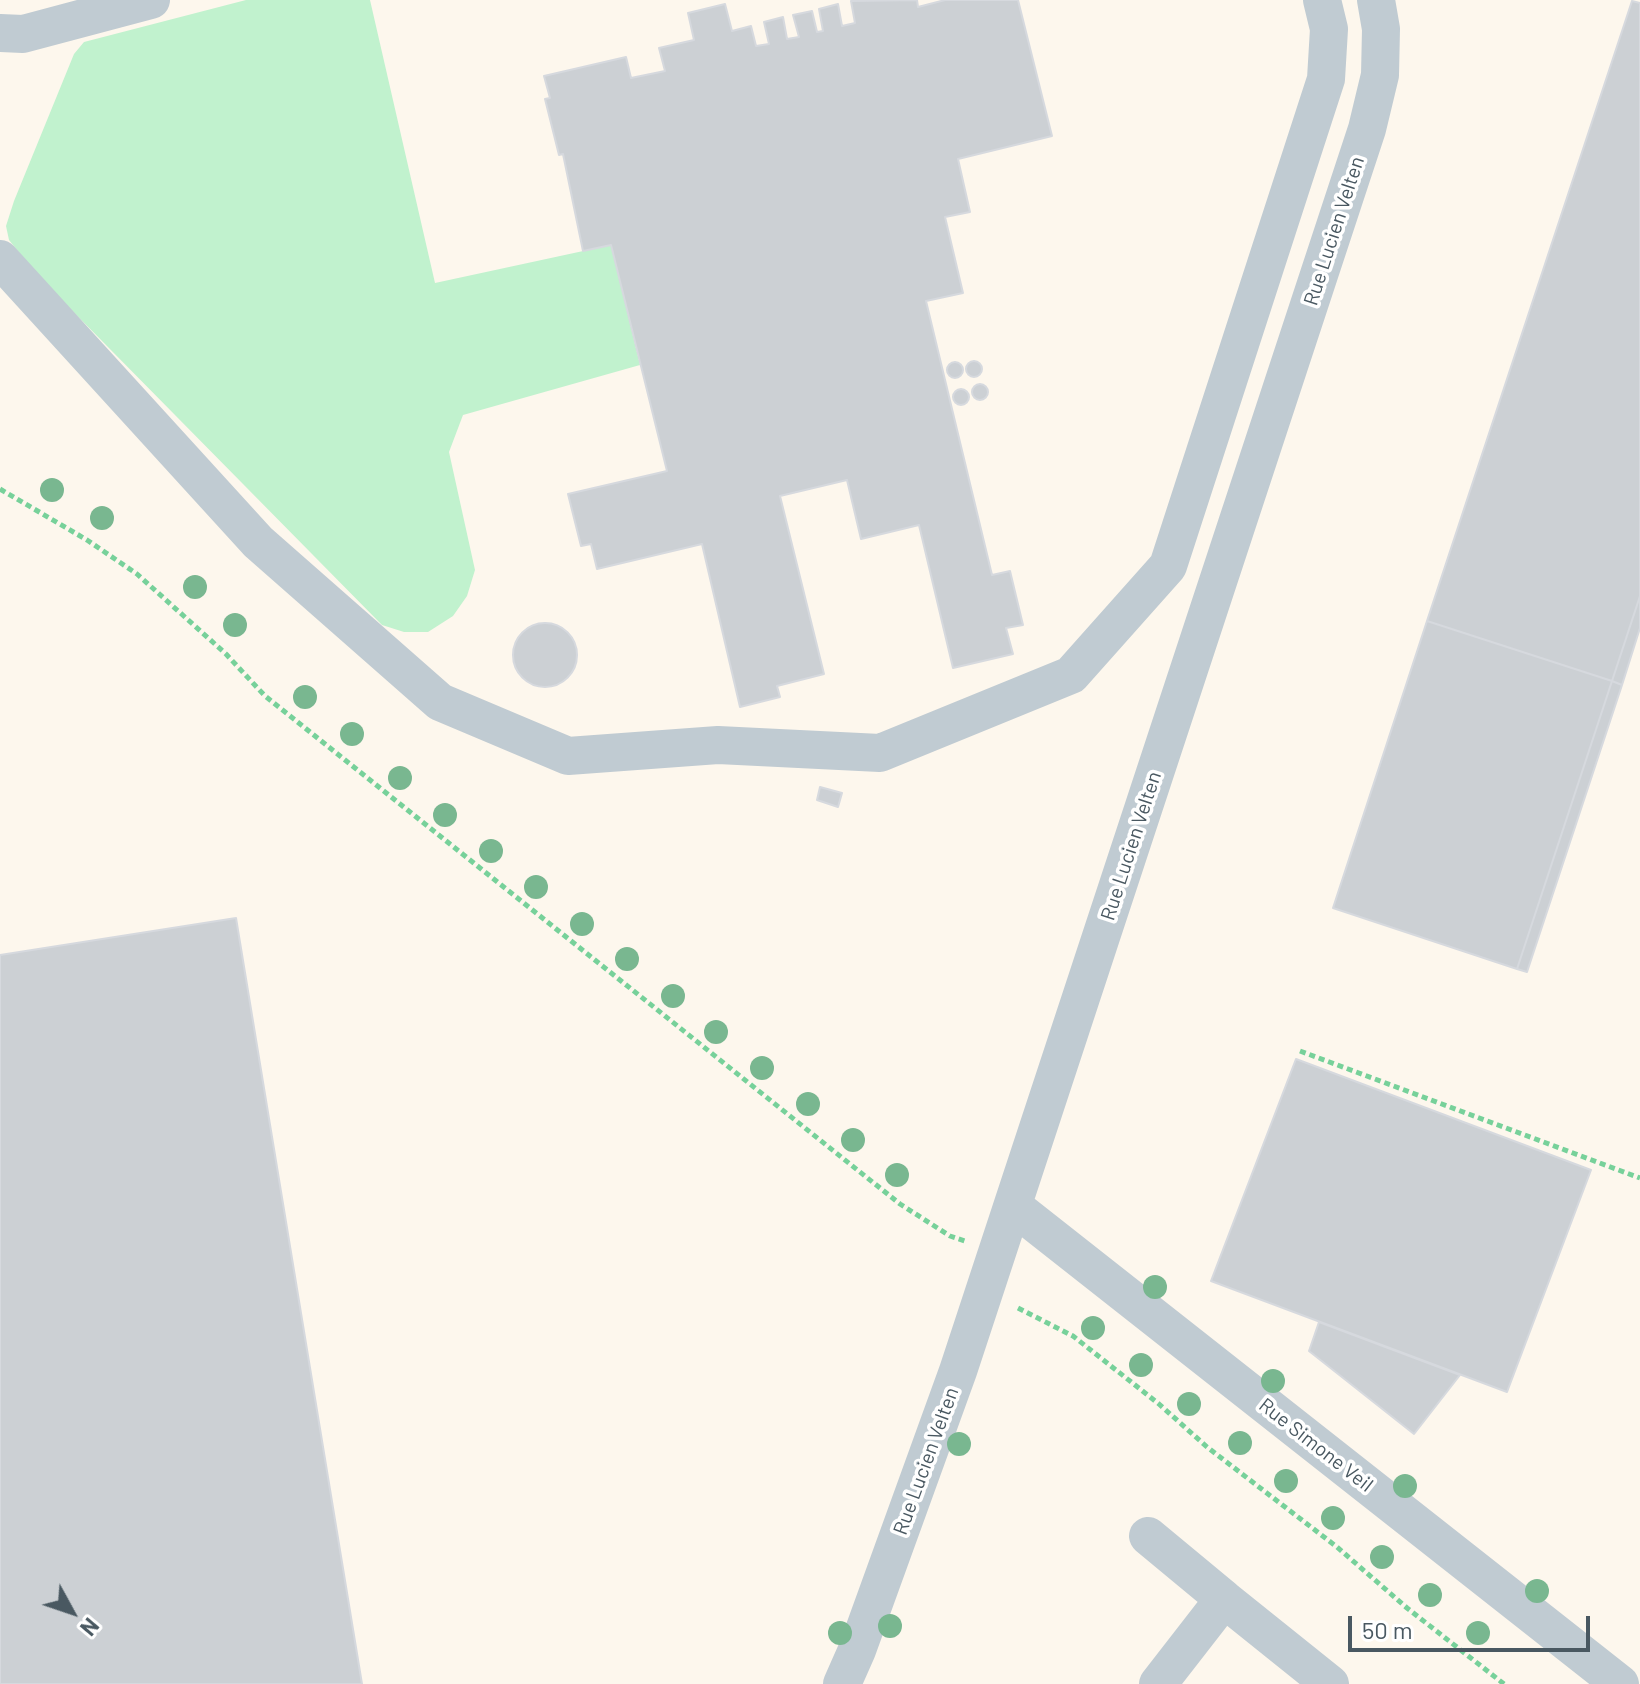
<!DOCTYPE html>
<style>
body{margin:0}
#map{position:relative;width:1640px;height:1684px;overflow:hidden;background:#f4f2f2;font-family:Barlow,sans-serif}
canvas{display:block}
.north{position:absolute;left:32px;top:1572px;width:80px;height:80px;-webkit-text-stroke:6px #fff;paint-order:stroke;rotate:130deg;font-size:22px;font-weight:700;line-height:32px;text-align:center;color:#495861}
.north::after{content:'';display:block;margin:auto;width:28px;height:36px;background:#495861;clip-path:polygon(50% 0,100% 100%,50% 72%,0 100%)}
.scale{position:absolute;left:1348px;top:1616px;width:242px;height:36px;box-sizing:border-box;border:4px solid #495861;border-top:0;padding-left:10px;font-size:24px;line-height:28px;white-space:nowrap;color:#495861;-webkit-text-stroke:6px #fff;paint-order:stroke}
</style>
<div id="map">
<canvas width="1640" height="1684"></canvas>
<div class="north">N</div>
<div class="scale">50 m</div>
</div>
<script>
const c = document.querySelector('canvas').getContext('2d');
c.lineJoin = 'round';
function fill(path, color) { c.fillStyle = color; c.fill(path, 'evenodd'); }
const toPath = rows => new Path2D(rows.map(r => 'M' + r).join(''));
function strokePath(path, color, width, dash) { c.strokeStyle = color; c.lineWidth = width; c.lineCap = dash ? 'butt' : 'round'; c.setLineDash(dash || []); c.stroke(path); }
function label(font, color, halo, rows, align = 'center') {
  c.font = font + ' Barlow,sans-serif'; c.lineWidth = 7; c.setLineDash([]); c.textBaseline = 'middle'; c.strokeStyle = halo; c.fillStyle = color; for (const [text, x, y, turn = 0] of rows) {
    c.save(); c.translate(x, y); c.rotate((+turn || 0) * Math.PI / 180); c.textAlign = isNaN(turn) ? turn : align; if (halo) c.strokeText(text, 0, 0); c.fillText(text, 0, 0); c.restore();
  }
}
const commercial = toPath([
 [0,0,1640,0,1640,1684,0,1684]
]);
const green = toPath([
 [246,0,370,0,435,283,611,245,640,365,463,415,449,452,475,570,467,596,453,616,428,632,404,632,382,625,37,275,9,240,6,226,14,201,74,54,84,42]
]);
const building = toPath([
 [917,0,918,7,945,0,1018,0,1052,136,958,159,970,212,945,217,963,293,926,301,992,575,1010,571,1023,625,1006,628,1013,654,953,668,919,525,861,539,847,480,780,496,824,674,777,686,780,697,740,707,702,544,597,569,591,544,581,546,568,494,667,471,611,245,583,251,563,154,559,155,545,99,550,98,544,76,626,57,631,78,665,71,659,48,694,40,688,13,725,4,732,31,751,26,756,46,769,44,764,22,783,17,787,39,799,37,793,15,812,11,817,32,823,31,819,9,838,4,842,26,855,23,851,1,917,0],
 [1632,1,1640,3,1640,596,1612,681,1427,621,1632,1],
 '966 369a8 8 0 1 1 16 0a8 8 0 1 1-16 0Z',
 '947 370a8 8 0 1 1 16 0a8 8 0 1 1-16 0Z',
 '972 392a8 8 0 1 1 16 0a8 8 0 1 1-16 0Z',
 '953 397a8 8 0 1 1 16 0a8 8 0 1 1-16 0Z',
 [1640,596,1640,628,1622,685,1612,681,1640,596],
 [1427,621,1612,681,1517,969,1333,908,1427,621],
 '513 655a32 32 0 1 1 64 0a32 32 0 1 1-64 0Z',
 [1612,681,1622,685,1527,972,1517,969,1612,681],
 [820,787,842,793,838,807,817,800,820,787],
 [236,918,362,1684,0,1684,0,955,236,918],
 [1296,1059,1591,1170,1507,1392,1211,1281,1296,1059],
 [1319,1322,1460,1375,1414,1434,1309,1351,1319,1322]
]);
const path = toPath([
 [0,489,87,540,137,574,226,654,265,696,900,1204,950,1236,965,1241],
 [1300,1051,1640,1178],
 [1018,1308,1073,1336,1159,1404,1207,1447,1337,1547,1407,1608,1504,1684]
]);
const minor = toPath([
 [0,33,23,34,151,0],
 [0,259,258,542,440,702,568,756,718,745,880,753,1071,675,1168,566,1326,79,1329,29,1322,0],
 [1013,1206,1620,1684],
 [1148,1536,1224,1599],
 [842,1684,857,1650,958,1371,1367,129,1380,75,1381,29,1376,0],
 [1158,1684,1224,1599,1330,1684]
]);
const trees = [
 [52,490],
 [102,518],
 [195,587],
 [235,625],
 [305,697],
 [352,734],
 [400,778],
 [445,815],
 [491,851],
 [536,887],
 [582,924],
 [627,959],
 [673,996],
 [716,1032],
 [762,1068],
 [808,1104],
 [853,1140],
 [897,1175],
 [1155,1287],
 [1093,1328],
 [1141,1365],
 [1273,1381],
 [1189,1404],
 [1240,1443],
 [959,1444],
 [1286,1481],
 [1405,1486],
 [1333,1518],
 [1382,1557],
 [1537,1591],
 [1430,1595],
 [890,1626],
 [840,1633],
 [1478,1633]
];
const streetNames = [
 ["Rue Lucien Velten",1334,231,-72],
 ["Rue Lucien Velten",1131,846,-72],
 ["Rue Simone Veil",1316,1445,38],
 ["Rue Lucien Velten",926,1461,-70]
];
fill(commercial, '#fdf7ed');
fill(green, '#c1f2ce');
fill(building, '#ccd0d4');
strokePath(building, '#d6d9de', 2);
strokePath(path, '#77d19a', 5, [6, 4]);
strokePath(minor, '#c0cbd2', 38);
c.fillStyle = '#79b790';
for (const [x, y] of trees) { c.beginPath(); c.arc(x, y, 12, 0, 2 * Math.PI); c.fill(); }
label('20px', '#495861', '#fff', streetNames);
</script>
